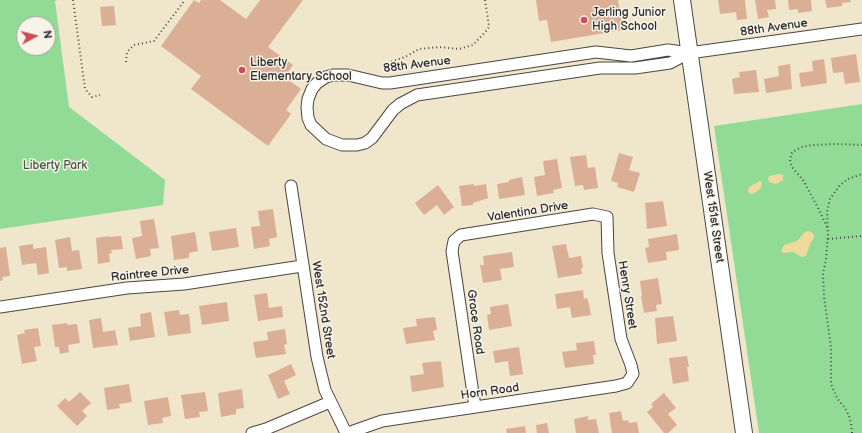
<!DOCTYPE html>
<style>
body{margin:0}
#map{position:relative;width:862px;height:433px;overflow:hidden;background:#f0e6cb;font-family:"Balsamiq Sans",sans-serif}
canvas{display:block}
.north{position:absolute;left:16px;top:16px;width:40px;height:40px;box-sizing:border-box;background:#f7f3e8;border:1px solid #a5a39c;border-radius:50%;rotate:83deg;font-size:11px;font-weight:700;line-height:16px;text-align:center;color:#2b2b2b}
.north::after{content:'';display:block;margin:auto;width:14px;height:18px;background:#d1495b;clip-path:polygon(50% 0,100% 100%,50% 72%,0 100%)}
</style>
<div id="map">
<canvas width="862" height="433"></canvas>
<div class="north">N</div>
</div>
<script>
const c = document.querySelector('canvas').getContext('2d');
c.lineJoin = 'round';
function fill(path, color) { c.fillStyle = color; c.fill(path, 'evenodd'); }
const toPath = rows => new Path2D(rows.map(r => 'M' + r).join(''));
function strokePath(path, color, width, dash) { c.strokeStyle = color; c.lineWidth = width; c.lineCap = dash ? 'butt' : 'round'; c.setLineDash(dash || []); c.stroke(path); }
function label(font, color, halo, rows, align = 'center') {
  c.font = font + ' "Balsamiq Sans",sans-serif'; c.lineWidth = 3; c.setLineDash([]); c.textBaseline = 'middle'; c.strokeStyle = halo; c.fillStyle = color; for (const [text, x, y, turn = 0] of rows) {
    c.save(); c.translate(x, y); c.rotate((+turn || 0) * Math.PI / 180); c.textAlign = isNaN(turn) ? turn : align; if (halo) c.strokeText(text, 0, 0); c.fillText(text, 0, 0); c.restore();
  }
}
const green = toPath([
 [0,0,58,0,55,1,69,107,165,180,163,205,0,229],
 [24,24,48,24,48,48,24,48],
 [862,104,862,433,759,433,714,126]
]);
const sand = toPath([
 [778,174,783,175,783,180,776,184,769,182,768,179,769,176],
 [760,181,762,183,761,188,755,193,750,194,748,191,749,187],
 [809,231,814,234,814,238,810,244,806,256,802,257,793,252,782,253,782,248,784,245,797,241,805,232]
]);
const building = toPath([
 [194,0,199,3,201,0,220,0,246,19,260,0,303,0,268,47,293,65,285,77,301,89,286,110,291,114,268,146,191,89,201,76,161,46],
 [536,0,618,0,623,30,551,42,547,20,539,21],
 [718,0,745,0,747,19,737,20,736,12,720,14],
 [755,0,775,0,776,9,767,10,769,17,758,19],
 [788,0,811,0,812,11,798,13,798,9,789,10],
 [825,0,850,0,851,2,842,3,842,6,827,8],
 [114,6,116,25,102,26,100,7],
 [856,54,860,82,845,84,843,72,833,73,831,58],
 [824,59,827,83,801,87,799,73,813,71,812,61],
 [790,64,792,89,766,93,764,79,779,76,778,66],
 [756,70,759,92,734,94,732,79,740,77,739,72],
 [619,153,633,157,629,170,640,173,634,192,617,187,618,183,611,181],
 [586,155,588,168,595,167,598,188,584,190,583,185,575,186,570,157],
 [557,159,562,188,553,190,554,193,537,196,534,177,545,175,543,161],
 [522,177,525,195,499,199,497,184,509,182,509,180],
 [474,184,474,186,486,184,488,198,473,203,473,205,462,206,459,186],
 [438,185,454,207,444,215,437,205,424,215,415,203],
 [663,201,667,226,647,229,645,203],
 [273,209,277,237,269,239,270,246,254,249,251,227,260,226,258,211],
 [154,219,159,248,150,249,151,256,136,259,132,238,142,236,140,221],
 [236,228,239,247,212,251,209,232],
 [195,232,198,251,189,253,189,258,174,260,171,236],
 [677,234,679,250,666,252,667,260,648,263,645,248,649,247,648,239],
 [109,236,109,237,121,236,123,249,111,250,112,253,109,254,110,262,98,264,96,238],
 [70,237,72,251,79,250,82,269,67,271,67,267,59,268,55,240],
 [33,244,33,249,46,247,49,273,38,275,36,263,22,265,19,246],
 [566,244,569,258,581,256,583,268,581,268,582,274,558,278,552,246],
 [6,247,10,276,2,277,3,280,0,281,0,248],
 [512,252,514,267,500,269,502,280,483,283,480,265,484,265,483,256],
 [658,278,662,304,656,305,657,311,644,313,641,296,642,296,640,281],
 [583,290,584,299,587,298,589,304,591,315,572,318,570,307,557,309,555,294],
 [267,293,269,308,282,306,283,317,258,321,254,295],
 [227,302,229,321,202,325,199,306],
 [508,304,512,326,489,330,487,315,491,314,490,307],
 [179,310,180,315,189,314,191,333,168,336,164,312],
 [151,312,155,337,130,341,128,328,141,326,140,314],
 [673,316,677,341,657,344,655,318],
 [435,317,437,330,433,331,435,340,406,344,403,328,417,326,416,319],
 [101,318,103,332,115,330,118,345,93,348,89,320],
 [67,323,67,325,77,324,80,343,68,345,69,352,60,354,59,347,55,347,52,325],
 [38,328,41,346,34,347,37,361,22,364,17,335,25,333,24,330],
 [285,329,287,344,284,345,286,354,256,358,253,342,268,340,267,332],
 [594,341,596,355,593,355,594,364,565,368,562,352,577,350,576,343],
 [519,347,523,374,510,376,508,361,495,363,493,351],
 [687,356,689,367,687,367,689,381,673,384,669,358],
 [441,361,444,387,412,392,410,376,424,374,422,363],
 [291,364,296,375,284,381,290,394,278,399,268,375],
 [129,384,132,402,119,404,120,408,107,410,104,388],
 [242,389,244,408,236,409,236,414,221,417,218,393],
 [80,392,91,403,82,411,87,416,77,426,57,406,65,398,69,402],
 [205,392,208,411,199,412,200,417,185,419,181,395],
 [664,393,676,408,668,414,677,425,668,433,664,433,647,412,653,407,651,404],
 [168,397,171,416,162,418,163,423,148,425,144,401],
 [621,411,623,421,628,420,629,423,637,422,639,433,612,433,609,413],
 [588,416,588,420,596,419,599,433,576,433,574,419],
 [547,423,549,433,537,433,536,425],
 [525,426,526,433,507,433,506,429]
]);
const path = toPath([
 [73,0,85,89,92,97,100,95],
 [126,62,127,52,134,45,154,41,185,0],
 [386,72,390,62,405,57,419,49,439,47,459,49,473,45,488,29,489,26,485,0],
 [827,227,818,208,803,180,792,167,790,162,791,154,794,151,802,147,812,145,837,144,862,145],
 [828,239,862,236],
 [852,433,851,423,849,416,845,408,837,398,831,384,831,347,824,297,823,273,826,260,828,234,827,212,830,199,840,185,848,179,862,174]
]);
const street = toPath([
 [689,53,670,63,635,68,600,68,417,95,400,104,393,110,372,138,365,143,357,145,342,145,326,139,311,125,308,118,307,107,308,99,312,89,317,83,326,77,333,75,348,75,382,83,390,83,596,52,631,56,668,50,689,53,862,29],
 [291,186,317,357,325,390,346,433],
 [0,307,127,288,184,284,302,266],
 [252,433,266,429,330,402],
 [348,433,382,421,616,386,627,383,633,374,631,365,621,339,608,253,607,217,593,214,461,235,454,241,452,251,475,407]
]);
const secondary = toPath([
 [682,0,744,433]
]);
const markers = [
 [584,20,4,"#d1495b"],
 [242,70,4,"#d1495b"]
];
const poiNames = [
 ["Jerling Junior",592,13],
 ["High School",592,27],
 ["Liberty",250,63],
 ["Elementary School",250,77]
];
const streetNames = [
 ["88th Avenue",774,28,-8],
 ["88th Avenue",417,65,-7],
 ["Valentina Drive",528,212,-9],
 ["West 151st Street",713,217,82],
 ["Raintree Drive",150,274,-6],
 ["Henry Street",627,295,81],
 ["West 152nd Street",323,310,81],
 ["Grace Road",475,322,82],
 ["Horn Road",490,392,-8]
];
const parkNames = [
 ["Liberty Park",55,166]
];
fill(green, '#91db96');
fill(sand, '#eeda9e');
fill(building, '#dbaf96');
strokePath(street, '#494743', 13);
strokePath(secondary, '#494743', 18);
strokePath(path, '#494743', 2, [1, 3]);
strokePath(street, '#fff', 11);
strokePath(secondary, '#fff', 16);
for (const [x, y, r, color] of markers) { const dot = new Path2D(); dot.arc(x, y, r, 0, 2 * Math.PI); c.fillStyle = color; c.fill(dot); strokePath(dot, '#f7f3e8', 1.5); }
label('12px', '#2b2b2b', '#f7f3e8', poiNames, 'left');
label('12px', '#2b2b2b', '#f7f3e8', streetNames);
label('12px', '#445746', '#f7f3e8', parkNames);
</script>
